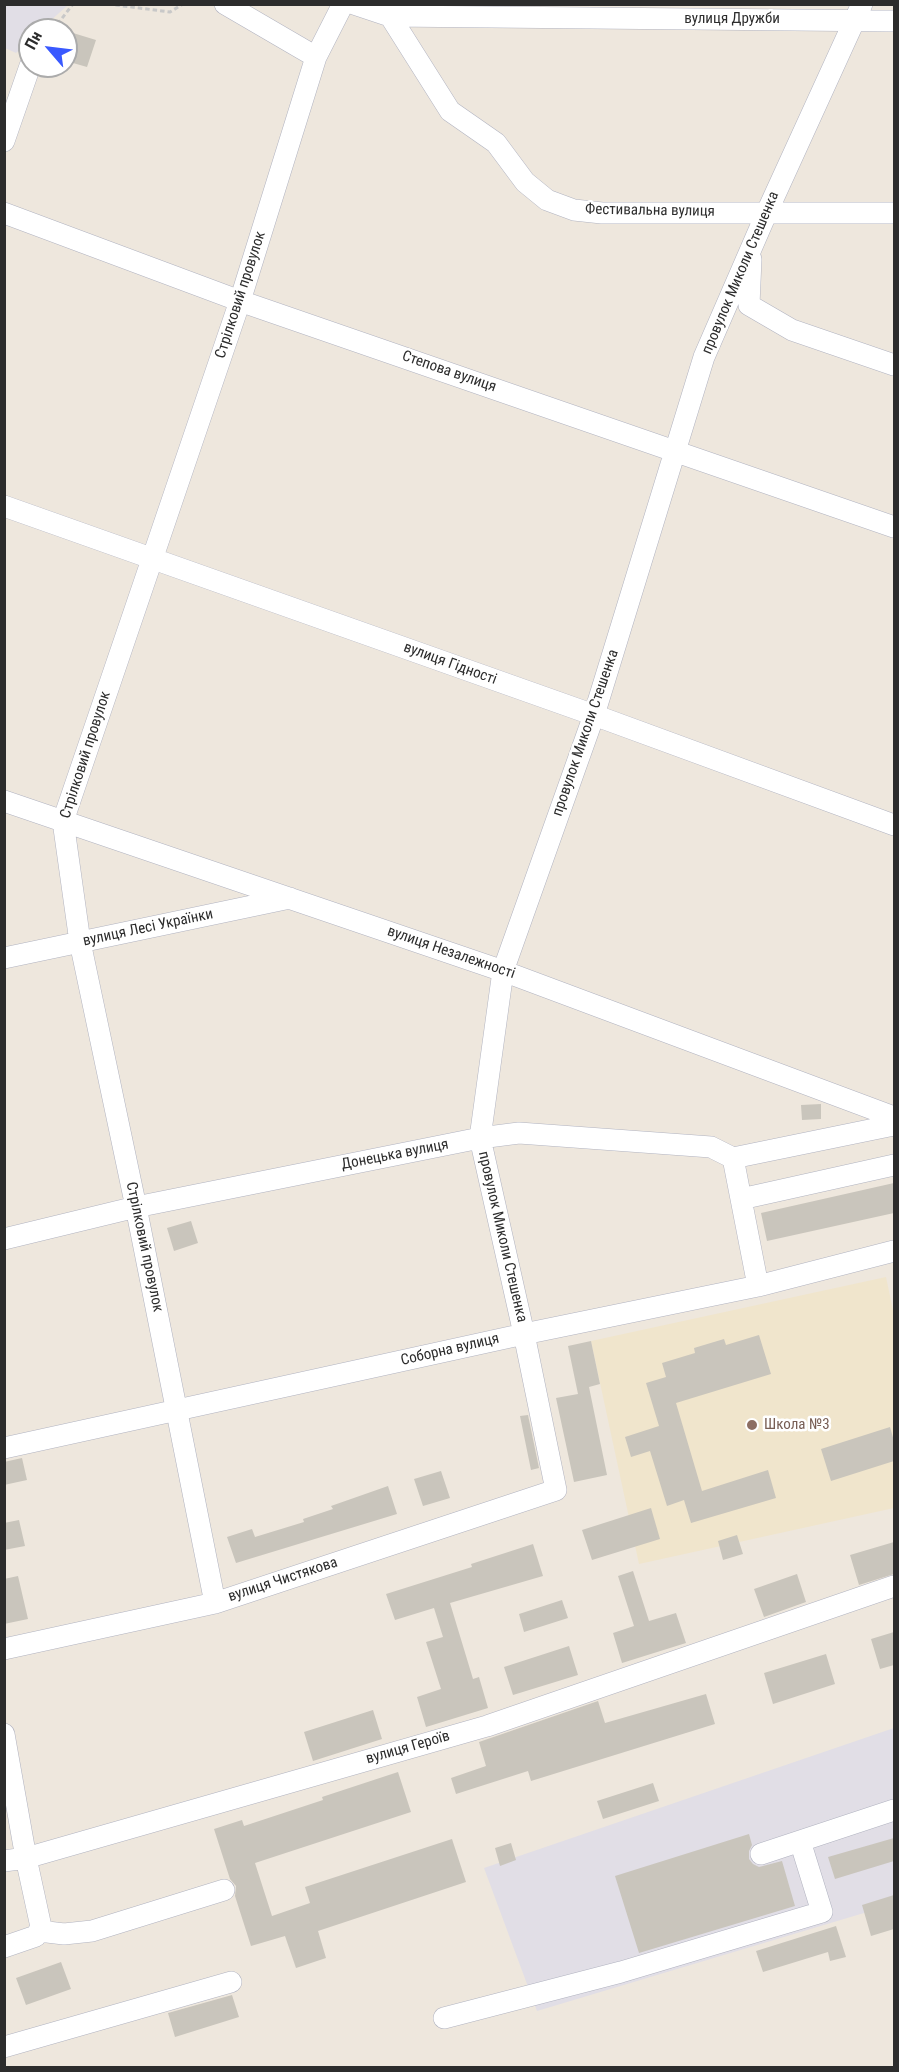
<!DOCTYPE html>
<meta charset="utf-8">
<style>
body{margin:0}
#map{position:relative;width:899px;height:2072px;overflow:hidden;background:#eee7dd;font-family:"Roboto Condensed",sans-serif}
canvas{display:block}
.frame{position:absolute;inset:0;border:6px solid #2c2c2c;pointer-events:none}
.north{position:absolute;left:18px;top:18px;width:60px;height:60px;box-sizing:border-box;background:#fff;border:2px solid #ababab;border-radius:50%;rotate:298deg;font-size:16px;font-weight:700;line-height:24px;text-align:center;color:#2c2c2c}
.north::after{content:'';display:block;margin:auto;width:21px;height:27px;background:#3959ff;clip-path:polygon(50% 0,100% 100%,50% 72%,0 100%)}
</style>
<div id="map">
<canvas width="899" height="2072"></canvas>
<div class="frame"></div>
<div class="north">Пн</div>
</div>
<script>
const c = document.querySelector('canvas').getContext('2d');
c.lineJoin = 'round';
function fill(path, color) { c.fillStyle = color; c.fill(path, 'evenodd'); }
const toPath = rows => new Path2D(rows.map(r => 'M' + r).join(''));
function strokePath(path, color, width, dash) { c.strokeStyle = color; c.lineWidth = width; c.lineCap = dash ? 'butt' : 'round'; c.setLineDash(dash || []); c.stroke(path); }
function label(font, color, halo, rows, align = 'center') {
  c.font = font + ' "Roboto Condensed",sans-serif'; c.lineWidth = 5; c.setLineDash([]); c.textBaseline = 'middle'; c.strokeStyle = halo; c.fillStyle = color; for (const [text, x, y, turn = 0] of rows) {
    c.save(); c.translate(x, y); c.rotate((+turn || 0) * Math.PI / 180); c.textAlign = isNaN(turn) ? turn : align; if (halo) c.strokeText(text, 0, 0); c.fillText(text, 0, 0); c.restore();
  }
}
const industrial = toPath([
 [4,5,5,4,68,5,40,30,30,30,30,40,16,53,5,48],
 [894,1728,894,1904,537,2011,484,1868]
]);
const education = toPath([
 [886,1277,894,1315,894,1508,639,1564,591,1341]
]);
const building = toPath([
 [73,33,96,40,87,67,66,61],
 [821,1104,821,1119,802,1120,801,1105],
 [894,1183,894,1213,767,1241,761,1213],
 [191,1221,198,1243,174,1251,167,1228],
 [759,1335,771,1374,676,1403,702,1491,768,1470,776,1498,691,1523,684,1500,667,1506,650,1451,631,1457,625,1437,659,1426,646,1383,666,1377,662,1363,695,1353,694,1348,724,1339,726,1345],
 [591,1341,600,1384,589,1387,607,1475,574,1482,556,1398,578,1394,568,1346],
 [528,1415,539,1468,531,1470,520,1416],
 [890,1427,894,1441,894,1461,831,1481,821,1449],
 [22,1458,27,1480,4,1485,4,1462],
 [441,1471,450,1498,423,1506,414,1479],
 [388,1486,397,1514,236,1563,227,1537,252,1529,255,1537,304,1522,303,1519,333,1509,331,1506],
 [651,1508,660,1539,592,1560,582,1530],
 [19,1520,25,1546,4,1550,4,1523],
 [737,1535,743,1554,723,1560,718,1541],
 [894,1542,894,1574,859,1585,850,1555],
 [533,1544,543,1576,450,1603,473,1679,479,1677,488,1708,426,1727,417,1697,441,1689,426,1642,443,1637,434,1608,395,1620,386,1594,472,1567,471,1564],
 [633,1571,649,1621,676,1613,686,1643,622,1663,613,1633,634,1626,618,1576],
 [797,1574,806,1602,764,1617,754,1589],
 [18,1576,28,1619,4,1624,4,1579],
 [562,1600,568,1618,524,1632,519,1614],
 [894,1632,894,1665,880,1669,871,1639],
 [569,1646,578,1675,513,1695,504,1667],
 [826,1654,835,1684,773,1704,764,1673],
 [706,1694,715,1724,531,1781,528,1771,456,1794,451,1778,486,1766,479,1742,598,1701,605,1723],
 [373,1710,382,1739,313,1761,304,1732],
 [398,1772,411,1812,255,1863,272,1916,310,1903,305,1887,452,1839,466,1882,318,1931,326,1958,296,1968,285,1936,251,1946,235,1896,236,1886,230,1879,214,1829,242,1820,244,1826,323,1800,322,1797],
 [653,1783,659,1801,603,1819,597,1801],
 [749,1834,752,1845,749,1851,749,1859,753,1864,759,1867,782,1861,795,1906,639,1953,615,1876],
 [894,1838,894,1861,835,1879,828,1857],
 [511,1843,516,1860,500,1866,495,1848],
 [894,1895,894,1929,871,1936,862,1905],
 [836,1926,846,1957,830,1961,828,1952,763,1972,756,1951],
 [61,1962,71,1989,26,2005,16,1978],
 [232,1995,239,2017,175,2037,168,2013]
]);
const path = toPath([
 [108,4,170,12,183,4],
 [53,30,73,4]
]);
const minor = toPath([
 [225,4,316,57],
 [354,4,390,16,450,111,496,143,525,182,547,200,574,210,602,213,894,213],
 [390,16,894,21],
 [4,141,30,66],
 [4,213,240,301,894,527],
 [751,259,749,305,792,330,894,365],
 [4,506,594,715,894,825],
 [4,801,503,971,894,1117],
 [4,958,290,898],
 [733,1158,758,1286],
 [741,1199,894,1165],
 [4,1239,136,1207,480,1138,519,1133,711,1147,733,1158,894,1125],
 [4,1448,524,1334,758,1286,894,1251],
 [215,1603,136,1207,80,942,63,821,240,301,316,57,343,4],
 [4,1649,215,1603,556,1490,524,1334,480,1138,503,971,594,715,704,357,767,212,862,4],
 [4,1734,26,1858,41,1927,36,1936,4,1947],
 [761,1854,894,1810],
 [4,1861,26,1858,487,1726,894,1586],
 [39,1931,64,1934,92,1931,224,1890],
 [444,2018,621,1972,822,1912,800,1841],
 [4,2047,231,1982]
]);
const markers = [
 [752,1425,6,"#8d6e63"]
];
const streetNames = [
 ["вулиця Дружби",732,19],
 ["Фестивальна вулиця",650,211,1],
 ["провулок Миколи Стешенка",741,273,-67],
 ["Стрілковий провулок",241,295,-72],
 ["Степова вулиця",449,372,19],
 ["вулиця Гідності",450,664,20],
 ["провулок Миколи Стешенка",586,733,-71],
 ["Стрілковий провулок",86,755,-72],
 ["вулиця Лесі Українки",148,928,-12],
 ["вулиця Незалежності",451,953,19],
 ["Донецька вулиця",395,1155,-11],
 ["провулок Миколи Стешенка",502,1237,77],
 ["Стрілковий провулок",144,1247,78],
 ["Соборна вулиця",450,1350,-13],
 ["вулиця Чистякова",283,1580,-18],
 ["вулиця Героїв",408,1748,-16]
];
const educationNames = [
 ["Школа №3",764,1425]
];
fill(industrial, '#e1dee6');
fill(education, '#f0e5cc');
fill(building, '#c9c5bc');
strokePath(minor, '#b1b3c0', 22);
strokePath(path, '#c8c8c8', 3, [4.5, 3]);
strokePath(minor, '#fff', 21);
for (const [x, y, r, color] of markers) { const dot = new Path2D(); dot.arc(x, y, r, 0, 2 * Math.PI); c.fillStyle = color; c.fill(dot); strokePath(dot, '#fff', 2); }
label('15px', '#2c2c2c', '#fff', streetNames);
label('15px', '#785e54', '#fff', educationNames, 'left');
</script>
